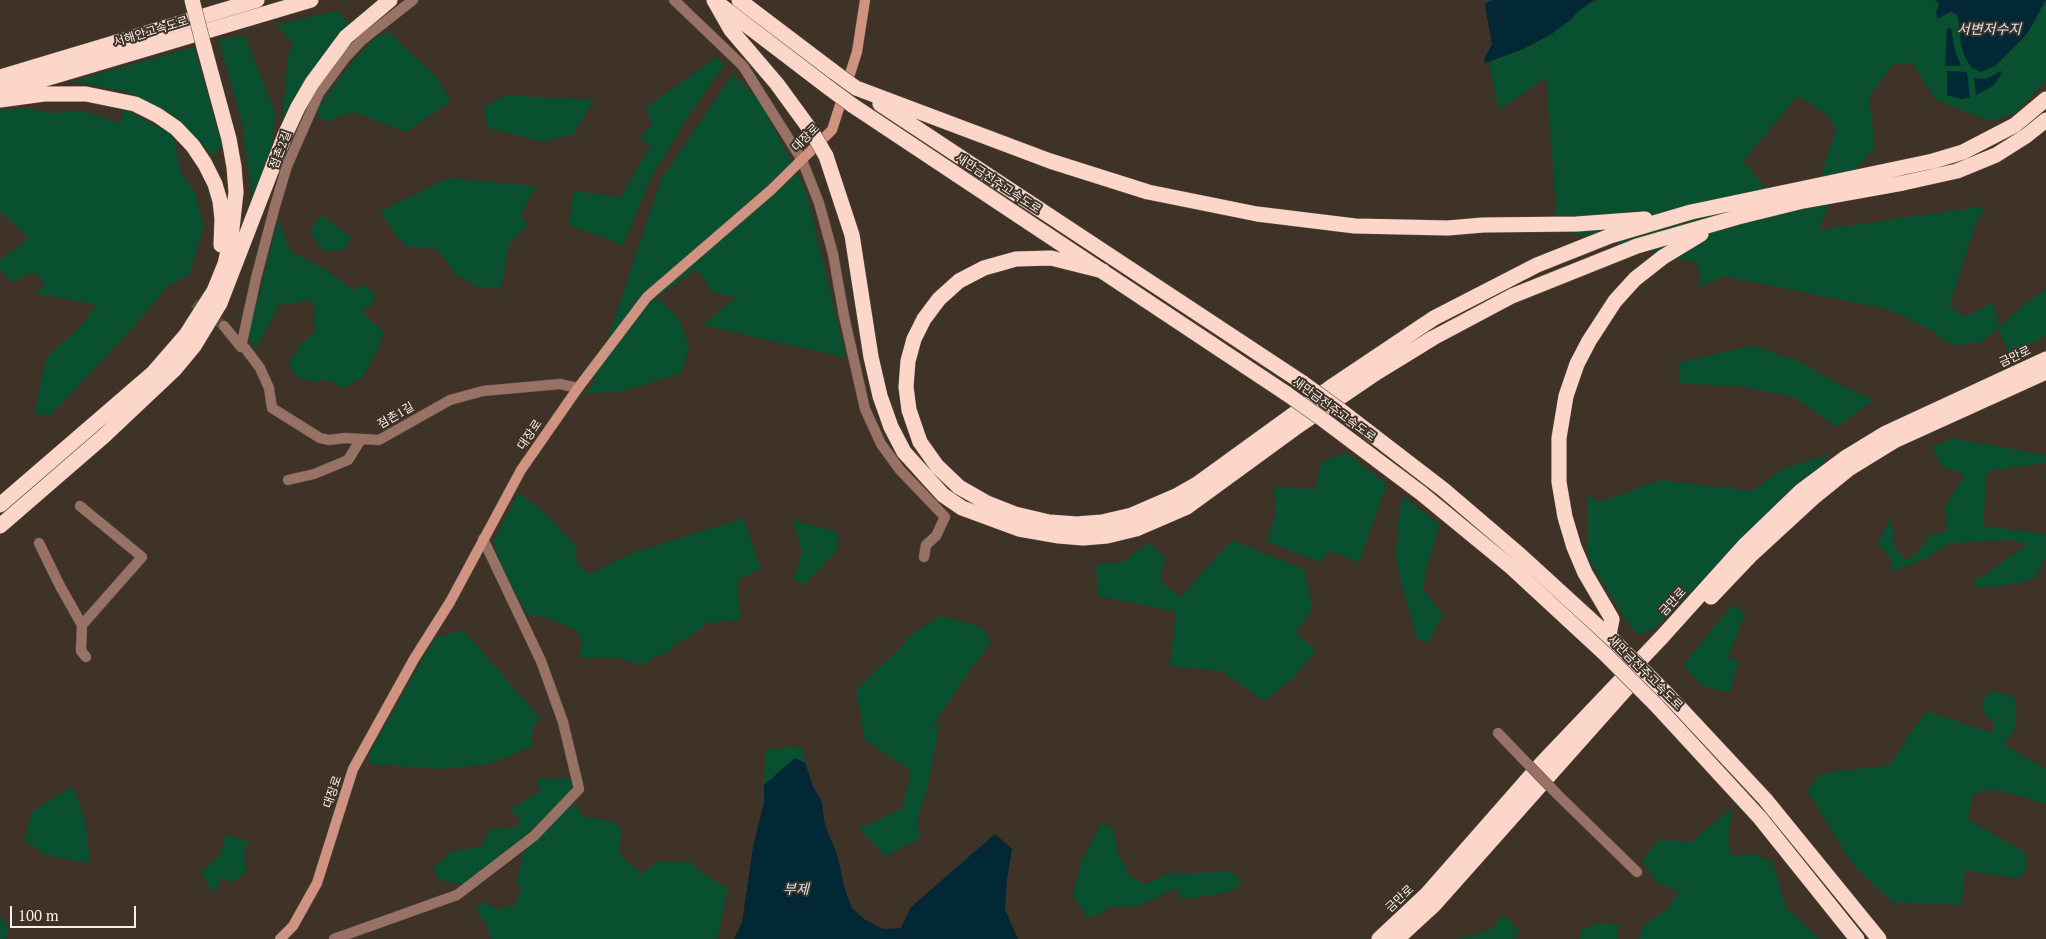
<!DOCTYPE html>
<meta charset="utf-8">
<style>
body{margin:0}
#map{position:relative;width:2046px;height:939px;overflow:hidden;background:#3f3227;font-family:"PT Serif",serif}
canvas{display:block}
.scale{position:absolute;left:10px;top:906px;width:126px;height:22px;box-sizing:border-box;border:2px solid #f9f0e9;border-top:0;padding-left:6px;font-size:15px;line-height:18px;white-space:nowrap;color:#f9f0e9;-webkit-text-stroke:4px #3f3227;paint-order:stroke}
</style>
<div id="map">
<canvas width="2046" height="939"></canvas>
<div class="scale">100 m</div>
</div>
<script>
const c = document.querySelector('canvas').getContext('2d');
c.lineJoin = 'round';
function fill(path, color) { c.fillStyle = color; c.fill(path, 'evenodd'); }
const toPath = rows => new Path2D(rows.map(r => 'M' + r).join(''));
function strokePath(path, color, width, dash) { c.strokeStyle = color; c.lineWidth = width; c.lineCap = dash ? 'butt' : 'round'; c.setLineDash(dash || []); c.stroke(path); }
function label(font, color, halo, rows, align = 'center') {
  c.font = font + ' "PT Serif","Noto Sans KR",serif'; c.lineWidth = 4; c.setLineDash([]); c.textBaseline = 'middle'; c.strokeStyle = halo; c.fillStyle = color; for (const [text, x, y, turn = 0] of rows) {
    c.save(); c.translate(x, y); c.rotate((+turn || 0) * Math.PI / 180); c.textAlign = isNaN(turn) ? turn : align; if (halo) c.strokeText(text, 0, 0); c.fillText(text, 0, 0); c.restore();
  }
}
const green = toPath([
 [1597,0,1934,0,1938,2,1939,6,1936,13,1938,19,1949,13,1958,16,1960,29,2027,34,2046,0,2046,81,2015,114,1989,121,1935,99,1912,63,1894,63,1869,96,1875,146,1864,161,1838,186,1818,230,1986,206,1976,223,1949,306,1965,317,1993,303,1999,327,2025,304,2046,289,2046,336,2010,355,1998,328,1980,343,1954,345,1944,341,1933,331,1890,310,1724,276,1700,287,1698,263,1556,229,1555,195,1546,77,1499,110,1489,62,1520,50,1569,21,1580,10],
 [1798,96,1828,115,1838,133,1835,131,1818,186,1767,190,1743,161],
 [338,11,349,24,282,120,288,57,292,43,277,24],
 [389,32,436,77,451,101,406,132,354,112,325,122,316,111,351,63,374,38],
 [245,36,275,112,273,140,253,202,242,122,218,39],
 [194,47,222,145,213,156,174,116,126,92,73,81],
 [717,57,724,65,682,126,650,180,623,245,569,225,574,191,620,197,651,146,640,138,652,124,645,108],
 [733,74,760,101,806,191,846,358,703,325,736,297,713,293,697,269,657,297,652,304,660,299,679,319,689,347,681,373,624,391,584,394,592,386,661,179],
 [506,95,537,97,594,100,573,134,542,142,488,128,484,107],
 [26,108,52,113,82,111,121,123,124,109,173,135,181,173,195,193,204,226,189,275,169,285,134,326,51,415,35,414,46,358,85,322,96,304,37,294,45,283,32,272,12,282,0,270,0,260,29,238,0,211,0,110],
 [449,178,536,186,521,214,527,226,509,244,501,289,476,286,456,275,436,248,408,247,397,237,380,211],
 [321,215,351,238,343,250,326,251,319,247,310,230],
 [278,219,290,251,324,269,354,290,364,285,376,295,372,304,361,312,384,332,377,351,363,377,344,388,327,380,311,382,295,376,289,362,301,344,315,332,313,301,280,304,255,350,248,338],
 [1753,345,1800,362,1838,384,1874,400,1837,427,1793,397,1742,387,1680,383,1678,363],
 [1953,438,2046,455,2046,463,1987,471,1983,526,2046,534,2046,557,2035,577,2020,583,1977,588,1973,583,2027,545,2012,540,1951,543,1925,559,1894,571,1888,554,1877,544,1891,518,1895,549,1906,560,1917,553,1931,534,1947,532,1945,507,1965,475,1941,465,1932,447],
 [1346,453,1387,484,1359,562,1330,551,1320,562,1266,541,1276,514,1274,488,1316,489,1320,462],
 [1831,454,1655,628,1638,635,1628,624,1588,558,1588,495,1599,502,1661,480,1752,491,1782,469],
 [518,493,543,511,574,544,578,565,590,574,627,555,743,518,761,569,737,580,740,621,708,622,694,634,675,644,670,651,651,658,645,665,615,658,579,657,582,640,574,629,544,617,527,615,500,564,493,542],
 [1403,496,1440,525,1427,567,1423,590,1443,615,1427,644,1416,637,1399,574,1396,553,1398,521],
 [792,520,838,532,837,550,803,586,794,578,802,551],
 [1234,541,1305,570,1312,610,1296,633,1316,650,1294,677,1264,701,1222,671,1170,666,1176,612,1098,596,1096,564,1123,562,1143,546,1151,544,1165,558,1160,581,1181,597,1227,546],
 [1732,605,1745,613,1728,657,1738,661,1730,693,1702,686,1683,665],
 [940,616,981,627,991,642,968,673,928,733,940,721,927,789,917,819,920,838,886,856,859,829,902,809,911,771,865,740,856,690,905,643,905,639],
 [463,630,541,719,533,724,531,747,489,764,441,769,369,764,370,752,435,638],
 [1990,691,2014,696,2016,726,2004,745,2046,769,2046,804,1994,789,1973,794,1968,820,2024,852,2027,868,2019,878,1965,871,1961,905,1893,902,1863,875,1850,861,1807,790,1821,773,1890,765,1908,736,1927,711,1992,733,1995,724,1985,715,1981,703],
 [802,746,805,763,795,758,764,785,765,750],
 [570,778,573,791,527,834,463,885,439,880,433,868,451,852,480,847,491,829,515,828,521,820,510,809,540,792,537,779],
 [73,786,85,819,90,863,43,855,40,850,24,841,32,812],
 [574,804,584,817,615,822,621,830,619,854,641,874,658,861,689,861,700,871,728,889,717,939,491,939,487,926,476,910,483,901,497,910,506,905,513,908,521,890,516,883,523,852],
 [1732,808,1728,841,1731,856,1754,854,1773,862,1786,908,1820,939,1638,939,1645,924,1667,909,1679,892,1658,883,1642,862,1658,840,1691,842],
 [1102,823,1113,829,1119,856,1126,866,1128,875,1146,884,1167,874,1232,872,1242,881,1234,889,1219,894,1182,899,1175,888,1140,906,1110,907,1101,915,1087,917,1073,896,1081,861],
 [225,835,250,842,243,852,247,868,241,877,231,883,221,877,215,893,208,886,202,872,221,853],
 [1503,914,1520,932,1513,939,1455,939,1478,934,1494,927],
 [0,917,7,926,7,935,4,939,0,939],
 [1597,923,1619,925,1617,939,1580,939,1579,931]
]);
const water = toPath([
 [1493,0,1594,0,1580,10,1569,21,1550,35,1523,49,1485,63,1484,59,1492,44,1485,5,1486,3],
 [1934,0,2046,0,2027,34,1995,66,1981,72,1972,68,1965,58,1961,45,1958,16,1951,11,1938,19,1936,13,1939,3],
 [1951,28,1955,51,1961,66,1945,66,1947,29],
 [1947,71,1967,72,1970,97,1962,99,1947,95],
 [2001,71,2002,73,1993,86,1976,95,1974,78,1986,79],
 [795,758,805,763,814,789,821,799,825,825,837,854,845,890,852,908,864,919,883,929,901,928,910,908,995,834,1012,849,1007,880,1005,910,1018,939,734,939,742,922,753,847,764,802,764,785]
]);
const streetTunnel = toPath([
 [194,303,224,326]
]);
const street = toPath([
 [674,0,743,66,802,160,819,203,833,254,844,316,865,409,881,444,900,470,945,517,936,536,926,545,924,557],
 [224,326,241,347,245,348,260,368,269,388,272,408,320,438,329,440,345,438,379,440,450,400,483,391,560,384,578,388],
 [241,347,256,278,275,206,287,166,319,93,345,58,362,40,413,0],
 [288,480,314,474,348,460,361,439],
 [80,506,142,557,82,625,81,651,86,657],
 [39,543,60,586,82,625],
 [1498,733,1522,758],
 [1559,796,1637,872],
 [334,939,457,895,534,836,579,789,563,722,541,661,483,539]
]);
const secondary = toPath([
 [280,939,293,926,317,883,353,769,414,659,450,602,521,470,578,388,647,297,771,190,832,130,857,52,865,0]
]);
const highway = toPath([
 [714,0,731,30,777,84,812,132],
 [739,0,834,72],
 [719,4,829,88],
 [0,77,257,0],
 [856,88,1050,161,1148,192,1257,214,1355,226,1448,228,1483,225,1577,224,1645,219],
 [1,92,311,0],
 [0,100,44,94,86,94,135,104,157,115,176,128,193,146,205,164,215,184,220,201,222,219,221,245],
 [880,104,1303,383],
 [852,105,1287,394],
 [826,156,852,235,871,357,880,396,891,427,904,452,943,495,962,508,1019,529,1059,536,1083,538,1107,536,1136,529,1187,507,1298,426,1376,373,1433,338,1512,296,1637,246,1738,217,1803,201,1903,183,1957,171,1996,155,2026,136,2046,120],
 [1103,271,1051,258,1016,259,984,268,959,281,939,299,924,319,914,339,908,361,906,387,909,410,920,442,937,466,959,487,987,503,1015,514,1049,522,1077,524,1102,522,1132,515,1176,496,1197,484,1331,387,1434,318,1537,265,1610,236,1691,212,1933,161,1963,152,2015,125,2046,99],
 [1340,410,1444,490,1520,555,1613,640],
 [1325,421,1421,493,1511,567,1604,653],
 [0,505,153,373,186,335,214,291,225,264,231,238,236,192,234,167,229,139,204,47],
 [0,526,104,436,175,369,194,346,220,303,285,135,298,107,312,83,346,37,390,0],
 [1711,597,1750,556,1813,498,1850,468,1894,441,2046,372],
 [1609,635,1612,619,1585,573,1574,547,1565,517,1559,482,1559,438,1566,396,1577,364,1589,341,1615,301,1635,279,1663,257,1701,234],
 [1667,694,1765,799,1879,939],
 [1656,705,1760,818,1857,939],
 [1379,939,1427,894,1542,763,1662,637,1744,546,1801,491,1845,458,1886,433,2046,359],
 [1397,939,1434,905,1634,680]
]);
const streetBridge = toPath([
 [1522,758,1559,796]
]);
const highwayBridge = toPath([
 [192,0,204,47],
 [834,72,856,88],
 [829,88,852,105],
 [812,132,826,156],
 [1303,383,1340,410],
 [1287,394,1325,421],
 [1613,640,1667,694],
 [1604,653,1656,705]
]);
const streetNames = [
 ["서해안고속도로",151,32,-17],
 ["대장로",806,138,-45],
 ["점촌2길",281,150,-69],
 ["새만금전주고속도로",998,184,33],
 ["금만로",2015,357,-25],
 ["새만금전주고속도로",1334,410,36],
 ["점촌1길",396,416,-30],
 ["대장로",530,435,-56],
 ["금만로",1673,602,-48],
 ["새만금전주고속도로",1645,673,45],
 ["대장로",333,792,-72],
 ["금만로",1400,899,-43]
];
const waterNames = [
 ["서변저수지",1989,30],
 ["부제",796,890]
];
fill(green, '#08502f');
fill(water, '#022835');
strokePath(streetTunnel, '#5b4e44', 10, [10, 5]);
strokePath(street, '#5d5046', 11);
strokePath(secondary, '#5d5046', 11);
strokePath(highway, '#5d5046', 16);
strokePath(street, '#997266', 10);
strokePath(secondary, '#d19381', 10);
strokePath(highway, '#fdd6ca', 15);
strokePath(streetBridge, '#5d5046', 11, []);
strokePath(highwayBridge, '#5d5046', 16, []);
strokePath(streetBridge, '#997266', 10);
strokePath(highwayBridge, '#fdd6ca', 15);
label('12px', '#f9f0e9', '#3f3227', streetNames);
label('italic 14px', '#cde6f0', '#3f3227', waterNames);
</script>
